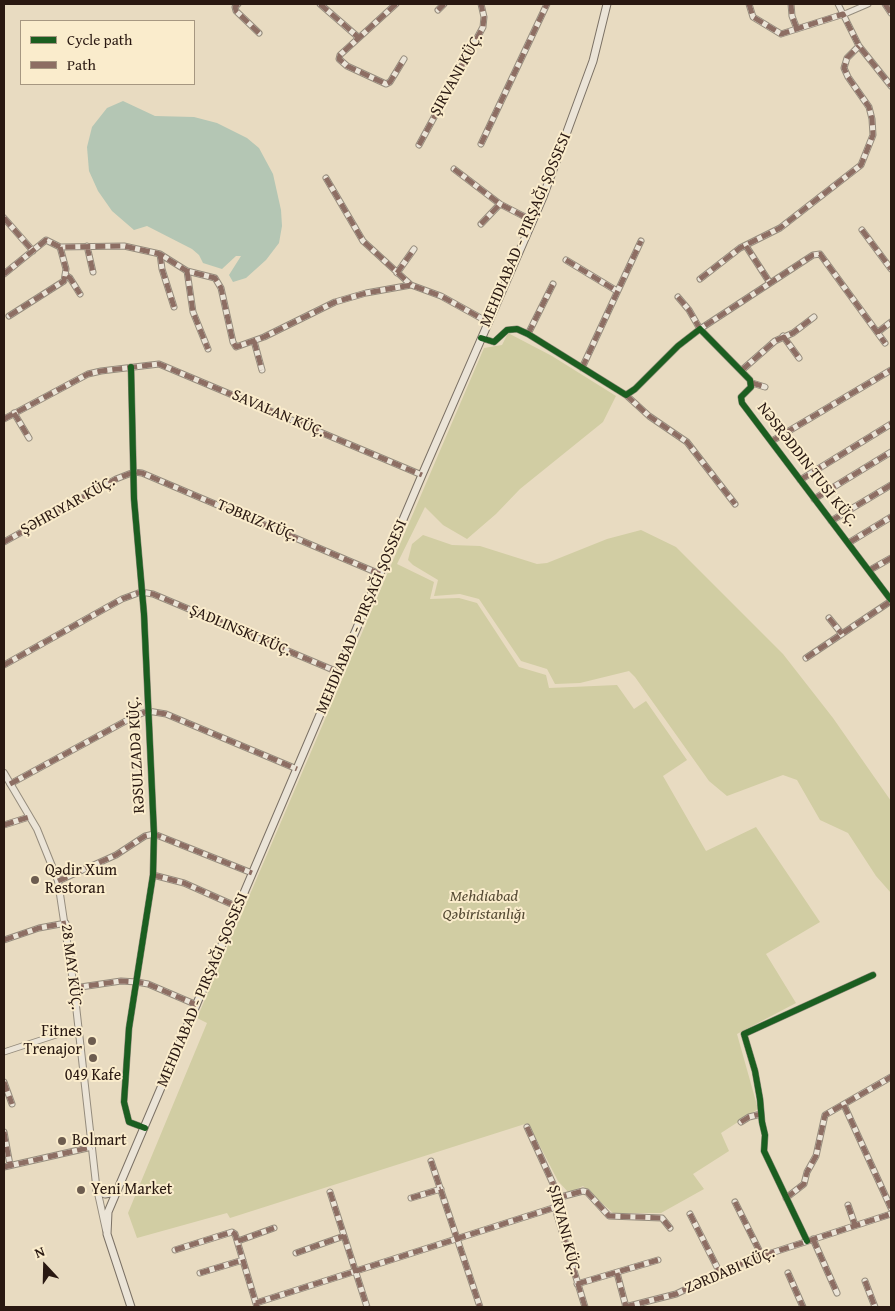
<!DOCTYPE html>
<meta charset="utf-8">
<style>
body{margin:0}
#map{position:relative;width:895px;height:1311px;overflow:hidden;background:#e8dbc1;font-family:"Gentium Book Plus",serif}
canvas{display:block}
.frame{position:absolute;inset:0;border:5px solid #291811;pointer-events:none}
.legend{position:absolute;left:20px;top:20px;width:175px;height:65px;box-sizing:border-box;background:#faeccc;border:1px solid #a69781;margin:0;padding:6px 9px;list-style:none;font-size:15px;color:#291811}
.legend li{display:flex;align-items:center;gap:10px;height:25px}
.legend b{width:25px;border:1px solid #a69781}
.north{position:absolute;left:20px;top:1241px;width:50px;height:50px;-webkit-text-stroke:4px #faeccc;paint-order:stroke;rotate:339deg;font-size:14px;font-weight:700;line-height:20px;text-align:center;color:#291811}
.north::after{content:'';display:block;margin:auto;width:18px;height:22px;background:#291811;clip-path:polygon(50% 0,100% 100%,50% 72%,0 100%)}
</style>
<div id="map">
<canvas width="895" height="1311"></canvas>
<div class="frame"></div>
<ul class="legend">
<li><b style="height:6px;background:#1b5e20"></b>Cycle path</li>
<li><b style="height:6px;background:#8d6e63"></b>Path</li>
</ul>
<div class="north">N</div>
</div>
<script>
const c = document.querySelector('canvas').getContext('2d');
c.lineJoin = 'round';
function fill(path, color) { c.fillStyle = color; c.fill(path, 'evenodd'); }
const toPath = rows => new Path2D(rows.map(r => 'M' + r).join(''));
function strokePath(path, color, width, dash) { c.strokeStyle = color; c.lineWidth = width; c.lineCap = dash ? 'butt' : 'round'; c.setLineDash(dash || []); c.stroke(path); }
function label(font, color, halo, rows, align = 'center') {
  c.font = font + ' "Gentium Book Plus",serif'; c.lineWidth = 4; c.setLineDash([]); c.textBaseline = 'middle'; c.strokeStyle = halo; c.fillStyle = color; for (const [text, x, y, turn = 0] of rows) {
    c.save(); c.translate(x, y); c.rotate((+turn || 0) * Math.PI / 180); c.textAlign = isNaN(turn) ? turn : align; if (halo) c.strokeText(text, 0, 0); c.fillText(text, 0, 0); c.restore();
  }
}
const green = toPath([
 [508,333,552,356,616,396,603,422,520,489,496,514,467,539,443,525,425,507,397,564,434,582,430,599,459,598,477,603,519,667,546,675,549,688,617,685,634,709,646,701,687,760,663,776,706,851,756,827,820,922,766,954,796,1003,737,1034,758,1109,721,1133,729,1151,693,1174,704,1189,661,1213,613,1213,583,1186,569,1193,558,1181,528,1123,230,1218,227,1213,137,1238,128,1213,207,1023,197,1018,484,348,502,345],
 [641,530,676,547,783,654,833,718,891,801,891,893,876,876,848,833,820,820,797,780,783,775,727,796,709,781,635,677,629,671,580,683,555,684,547,669,521,661,479,599,460,594,434,596,438,580,413,565,408,560,412,544,423,535,452,545,480,546,537,564,547,563,607,539]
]);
const water = toPath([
 [123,101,155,116,194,117,217,123,247,138,259,148,273,174,281,210,282,226,279,243,266,260,246,278,233,282,229,275,241,256,236,256,222,269,203,263,199,255,192,249,147,226,134,230,112,211,98,191,89,171,87,147,92,127,107,108]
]);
const minor = toPath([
 [238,4,235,7,236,11,259,33],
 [320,4,358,37],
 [396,4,340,55,339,59,347,66,386,84,390,82,404,59],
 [749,4,753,17,781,34,847,13,868,4],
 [791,4,792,16,797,29],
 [838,4,859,46,891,86],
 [885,4,891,13],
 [438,10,444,4],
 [481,144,547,4],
 [419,145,483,27,484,17,481,4],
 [454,169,500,204,533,221],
 [326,178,363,241,411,285],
 [4,218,33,251],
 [481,224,500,204],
 [862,230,891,269],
 [87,246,93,272],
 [746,246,770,283],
 [160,254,162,269,174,307],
 [566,260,617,291],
 [187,271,193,312,208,349],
 [397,273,414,249],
 [4,274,46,240,60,247,124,246,160,254,187,271,215,278,221,288,233,342,236,347,264,337,335,302,366,293,411,285,441,296,488,322],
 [67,276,70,278,80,294],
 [700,279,740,248,780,228,861,165,873,135,872,119,869,107,848,77,844,68,847,58,859,46],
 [678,297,689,310,700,329,813,255,820,254,885,343],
 [9,316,64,281,66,269,60,247],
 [878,332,891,322],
 [528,334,553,284],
 [783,336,799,358],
 [481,338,494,342,507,330,517,329,528,334,626,395,635,389,678,346,700,329,750,380,751,387,741,397,742,403,891,600],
 [254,341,262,370],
 [131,367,134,499,144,614,154,834,153,875,129,1028,124,1102,129,1122,145,1128],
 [582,368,641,241],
 [742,370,775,341,793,333,814,317],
 [752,383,765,387],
 [626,395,649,416,687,442,735,504],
 [14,413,29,438],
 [4,419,88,374,101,371,159,364,422,475],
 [772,441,891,370],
 [800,480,891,424],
 [814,499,891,452],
 [831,521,891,485],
 [4,542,116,479,134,472,142,473,380,574],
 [850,542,891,517],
 [870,570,891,558],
 [829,618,842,634],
 [806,658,891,601],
 [4,665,122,599,141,592,153,594,338,672],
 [10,784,135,716,148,711,166,714,297,769],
 [4,825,29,817],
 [153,875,184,883,238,907],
 [58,881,116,855,145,836,154,834,252,873],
 [4,940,39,928,66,923],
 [74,988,121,981,137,982,148,984,197,1005],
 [4,1052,59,1034,79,1032],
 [4,1082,12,1104],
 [844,1105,891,1208],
 [741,1122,749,1117,761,1114],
 [527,1127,555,1188,557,1215,585,1307],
 [4,1132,10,1165],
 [431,1161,480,1307],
 [4,1167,92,1147],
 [330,1192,367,1307],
 [411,1198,441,1189],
 [557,1198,583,1191,587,1192,609,1216,662,1218,670,1228],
 [786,1198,804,1184,807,1172,816,1156,825,1115,891,1077],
 [735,1202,762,1256],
 [848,1205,855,1225],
 [690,1214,720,1273],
 [813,1239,837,1293],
 [238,1241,274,1228],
 [807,1241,764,1151,765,1135,762,1122,760,1099,755,1071,744,1034,873,975],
 [175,1250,232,1232,235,1234,257,1307],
 [296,1253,344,1236],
 [200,1273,243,1260],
 [617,1273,626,1307],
 [788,1273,803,1307],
 [865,1281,875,1307],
 [577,1284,658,1260],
 [256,1303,556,1207],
 [625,1307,676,1294,732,1267,762,1256,891,1214]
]);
const tertiary = toPath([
 [4,773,37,829,58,881,74,988,96,1184,106,1230]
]);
const secondary = toPath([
 [97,1190,105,1194,117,1192],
 [131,1307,107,1234,108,1212,422,475,543,197,593,61,607,4]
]);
const quiet = toPath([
 [238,4,235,7,236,11,259,33],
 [320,4,358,37],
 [396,4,340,55,339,59,347,66,386,84,390,82,404,59],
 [749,4,753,17,781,34,843,14,859,46,891,86],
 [791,4,792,16,797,29],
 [885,4,891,13],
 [438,10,444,4],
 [481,144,547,4],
 [419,145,483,27,484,17,481,4],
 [454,169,500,204,533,221],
 [326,178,363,241,411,285],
 [4,218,33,251],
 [481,224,500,204],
 [862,230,891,269],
 [87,246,93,272],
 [746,246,770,283],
 [160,254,162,269,174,307],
 [566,260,617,291],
 [187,271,193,312,208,349],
 [397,273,414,249],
 [4,274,46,240,60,247,124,246,160,254,187,271,215,278,221,288,233,342,236,347,264,337,335,302,366,293,411,285,441,296,488,322],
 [67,276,70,278,80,294],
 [700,279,740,248,780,228,861,165,873,135,872,119,869,107,848,77,844,68,847,58,859,46],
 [678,297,689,310,700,329,813,255,820,254,885,343],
 [9,316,64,281,66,269,60,247],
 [878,332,891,322],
 [528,334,553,284],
 [783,336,799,358],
 [254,341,262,370],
 [582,368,641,241],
 [742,370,775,341,793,333,814,317],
 [752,383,765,387],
 [626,395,649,416,687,442,735,504],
 [14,413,29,438],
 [4,419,88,374,101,371,159,364,422,475],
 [772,441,891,370],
 [800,480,891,424],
 [814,499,891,452],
 [831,521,891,485],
 [4,542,116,479,134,472,142,473,380,574],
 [850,542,891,517],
 [870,570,891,558],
 [829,618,842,634],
 [806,658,891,601],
 [4,665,122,599,141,592,153,594,338,672],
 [10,784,135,716,148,711,166,714,297,769],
 [4,825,29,817],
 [153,875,184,883,238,907],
 [58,881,116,855,145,836,154,834,252,873],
 [4,940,39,928,66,923],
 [74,988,121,981,137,982,148,984,197,1005],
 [4,1082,12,1104],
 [844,1105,891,1208],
 [741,1122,749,1117,761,1114],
 [527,1127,555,1188,557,1215,585,1307],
 [4,1132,10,1165],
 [431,1161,480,1307],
 [4,1167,92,1147],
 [330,1192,367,1307],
 [411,1198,441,1189],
 [557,1198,583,1191,587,1192,609,1216,662,1218,670,1228],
 [786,1198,804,1184,807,1172,816,1156,825,1115,891,1077],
 [735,1202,762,1256],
 [848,1205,855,1225],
 [690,1214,720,1273],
 [813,1239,837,1293],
 [238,1241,274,1228],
 [175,1250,232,1232,235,1234,257,1307],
 [296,1253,344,1236],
 [200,1273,243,1260],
 [617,1273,626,1307],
 [788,1273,803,1307],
 [865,1281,875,1307],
 [577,1284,658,1260],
 [256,1303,556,1207],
 [625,1307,676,1294,732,1267,762,1256,891,1214]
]);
const cycleway = toPath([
 [481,338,494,342,507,330,517,329,528,334,626,395,635,389,678,346,700,329,750,380,751,387,741,397,742,403,891,600],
 [131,367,134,499,144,614,154,834,153,875,129,1028,124,1102,129,1122,145,1128],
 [807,1241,764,1151,765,1135,762,1122,760,1099,755,1071,744,1034,873,975]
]);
const markers = [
 [35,880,5,"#6c5c4f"],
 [92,1041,5,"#6c5c4f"],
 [93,1058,5,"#6c5c4f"],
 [62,1141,5,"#6c5c4f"],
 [81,1190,5,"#6c5c4f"]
];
const streetNames = [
 ["ŞIRVANI KÜÇ.",457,75,-61],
 ["MEHDIABAD - PIRŞAĞI ŞOSSESI",526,230,-67],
 ["SAVALAN KÜÇ.",278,414,23],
 ["NƏSRƏDDIN TUSI KÜÇ.",807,465,52],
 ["ŞƏHRIYAR KÜÇ.",68,506,-29],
 ["TƏBRIZ KÜÇ.",257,521,23],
 ["MEHDIABAD - PIRŞAĞI ŞOSSESI",362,617,-67],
 ["ŞADLINSKI KÜÇ.",240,631,23],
 ["RƏSULZADƏ KÜÇ.",137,755,-93],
 ["28 MAY KÜÇ.",71,967,83],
 ["MEHDIABAD - PIRŞAĞI ŞOSSESI",203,990,-67],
 ["ŞIRVANI KÜÇ.",564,1230,76],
 ["ZƏRDABI KÜÇ.",730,1271,-23]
];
const poiNames = [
 ["Qədir Xum",45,871],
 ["Restoran",45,889],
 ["Fitnes",82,1032,"right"],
 ["Trenajor",82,1050,"right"],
 ["049 Kafe",93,1076,"center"],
 ["Bolmart",72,1141],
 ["Yeni Market",91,1190]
];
const parkNames = [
 ["Mehdiabad",484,897],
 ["Qəbiristanlığı",484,915]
];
fill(green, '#d1cda3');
fill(water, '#b4c6b4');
strokePath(minor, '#958c7d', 7);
strokePath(tertiary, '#958c7d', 8);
strokePath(secondary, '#7b7165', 9);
strokePath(minor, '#ebe4d7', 5);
strokePath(tertiary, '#ebe4d7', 6);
strokePath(secondary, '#ebe4d7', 7);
strokePath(quiet, '#8d6e63', 5, [10, 5]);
strokePath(cycleway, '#1b5e20', 6);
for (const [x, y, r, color] of markers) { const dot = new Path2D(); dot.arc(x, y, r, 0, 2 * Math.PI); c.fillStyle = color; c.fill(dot); strokePath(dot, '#faeccc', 2); }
label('16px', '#291811', '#faeccc', streetNames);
label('16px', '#291811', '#faeccc', poiNames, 'left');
label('italic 16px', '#564b35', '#faeccc', parkNames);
</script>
